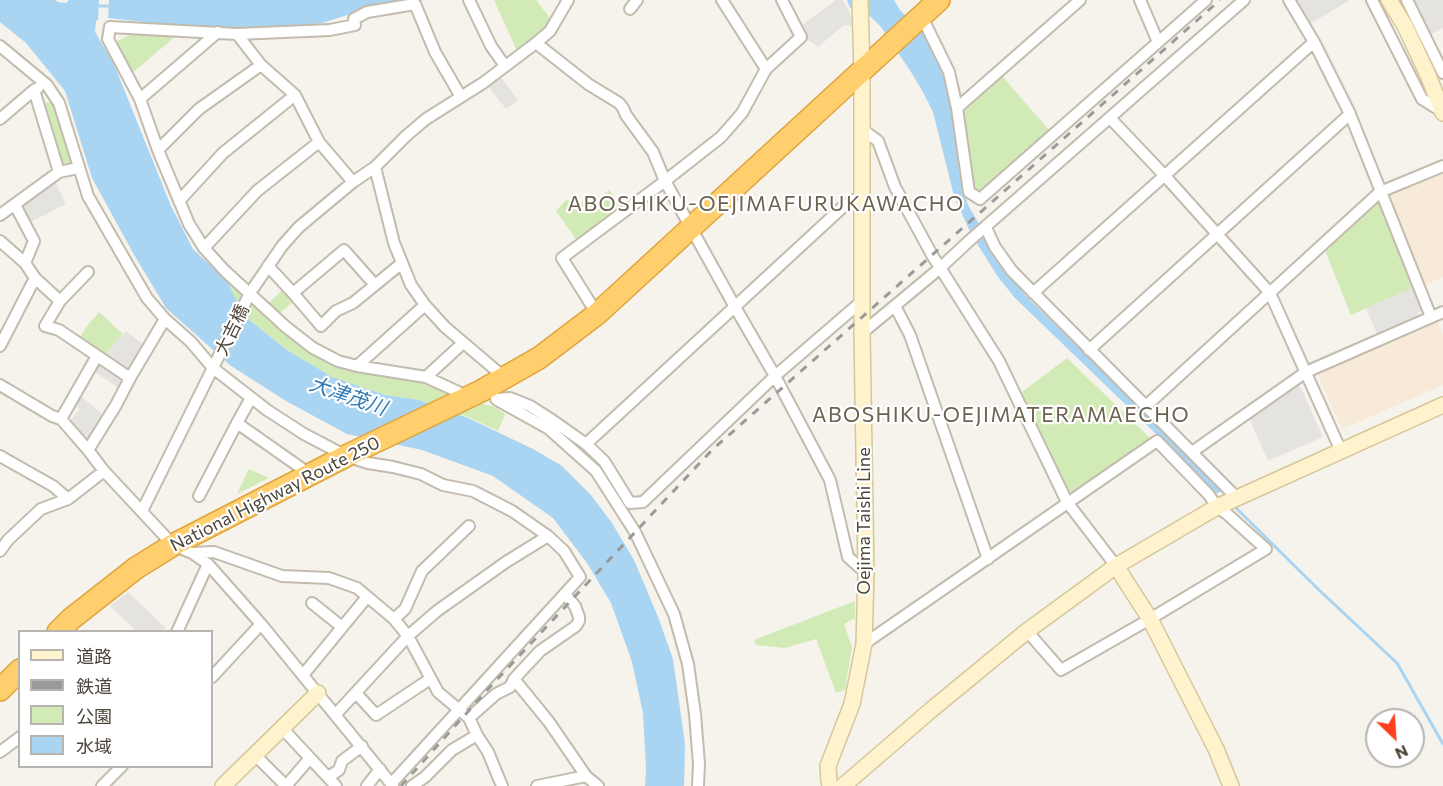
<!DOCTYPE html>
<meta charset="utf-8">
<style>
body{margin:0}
#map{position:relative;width:1443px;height:786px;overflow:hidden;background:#f6f3ec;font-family:Commissioner,"Noto Sans JP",sans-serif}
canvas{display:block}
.legend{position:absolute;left:18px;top:630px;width:195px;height:138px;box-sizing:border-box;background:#fff;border:2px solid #b7b4b0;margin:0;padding:8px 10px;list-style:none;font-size:18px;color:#4b4439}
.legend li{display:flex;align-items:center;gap:12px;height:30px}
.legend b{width:30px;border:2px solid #b7b4b0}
.north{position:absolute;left:1365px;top:708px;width:60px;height:60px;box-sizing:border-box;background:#fff;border:2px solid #b7b4b0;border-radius:50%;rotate:155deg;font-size:16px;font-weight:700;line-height:24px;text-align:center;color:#4b4439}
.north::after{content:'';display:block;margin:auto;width:21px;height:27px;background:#fc3f1d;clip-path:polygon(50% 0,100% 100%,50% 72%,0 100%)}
</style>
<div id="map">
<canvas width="1443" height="786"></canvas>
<ul class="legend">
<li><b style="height:8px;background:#fff3cd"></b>道路</li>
<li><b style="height:8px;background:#9a9a9a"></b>鉄道</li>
<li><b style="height:16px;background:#d2eab5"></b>公園</li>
<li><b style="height:16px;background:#a9d4f2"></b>水域</li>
</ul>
<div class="north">N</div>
</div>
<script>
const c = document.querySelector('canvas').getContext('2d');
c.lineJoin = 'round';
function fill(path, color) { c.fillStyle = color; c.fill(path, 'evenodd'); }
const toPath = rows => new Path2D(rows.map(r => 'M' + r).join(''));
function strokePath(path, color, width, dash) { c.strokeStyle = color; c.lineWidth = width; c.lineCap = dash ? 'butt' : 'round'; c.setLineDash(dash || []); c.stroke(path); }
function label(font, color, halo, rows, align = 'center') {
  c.font = font + ' Commissioner,"Noto Sans JP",sans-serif'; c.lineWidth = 4.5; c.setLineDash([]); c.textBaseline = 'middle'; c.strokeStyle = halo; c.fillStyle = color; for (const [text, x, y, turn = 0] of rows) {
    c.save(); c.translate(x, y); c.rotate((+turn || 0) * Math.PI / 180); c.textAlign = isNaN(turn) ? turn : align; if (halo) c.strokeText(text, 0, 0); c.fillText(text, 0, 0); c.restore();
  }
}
const commercial = toPath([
 [1443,173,1443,277,1423,286,1388,195],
 [1436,319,1443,335,1443,385,1342,429,1318,376,1321,370]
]);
const green = toPath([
 [494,0,536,0,550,18,540,33,517,51],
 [135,33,176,36,131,74,117,41],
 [1002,76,1050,131,981,193,975,189,963,115,967,105],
 [45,102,54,102,73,163,63,164],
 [609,190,622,206,577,241,556,211,566,200,590,204],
 [1375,202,1382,203,1415,287,1351,315,1326,253,1328,245],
 [228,282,256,306,349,369,377,375,422,382,478,403,493,406,505,414,498,431,468,417,419,400,385,395,331,377,287,350,248,319,234,296],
 [283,289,294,301,280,313,269,303],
 [99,312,123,334,103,357,78,341,87,326],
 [1067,358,1151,439,1075,492,1068,491,1022,392],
 [249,469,269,478,237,494],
 [855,601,855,618,844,624,852,647,845,690,836,693,816,639,785,648,756,645,754,640]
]);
const parking = toPath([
 [836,0,843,0,854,21,853,26,844,25,818,47,808,40,801,26],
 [1295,0,1350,0,1310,24],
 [1411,0,1443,0,1443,28,1430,35],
 [500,76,518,100,506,109,487,85],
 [54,180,66,204,29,223,20,209,21,204],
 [1415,287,1422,308,1418,315,1377,334,1366,308],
 [126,331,144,345,127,374,103,357],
 [99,359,126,378,120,389,92,370],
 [1294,384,1300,386,1323,437,1268,461,1249,418],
 [78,394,106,417,89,441,69,422,80,409,72,403],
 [128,592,166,628,163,631,136,631,110,606]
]);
const water = toPath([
 [0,0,55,0,58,2,66,3,69,0,99,0,98,20,96,21,95,32,113,62,171,206,193,249,228,282,234,296,248,319,287,350,332,377,385,395,419,400,468,418,533,449,562,466,591,495,612,523,634,560,658,617,673,659,685,744,684,786,645,786,646,769,643,713,632,662,611,603,587,563,553,518,493,476,422,450,347,434,286,401,231,366,166,308,133,253,92,178,65,91,26,43,0,22],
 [109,0,424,0,370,8,322,23,280,27,191,27,108,18],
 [847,0,894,0,900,10,923,33,939,65,947,86,951,104,961,184,968,205,1009,275,1026,296,1224,490,1215,494,1151,429,1015,298,998,277,971,234,954,196,933,112,924,94,911,72,881,27,867,13,850,8]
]);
const stream = toPath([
 [97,6,111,6],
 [1232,504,1318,589,1397,663,1443,744]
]);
const street = toPath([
 [469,0,491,46,505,66],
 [722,0,766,69],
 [1140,0,1158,42],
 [1289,0,1314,42,1350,114,1431,317],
 [1372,0,1422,99,1443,112,1443,111],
 [1407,0,1443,73],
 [630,9,637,0],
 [922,17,949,72,957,108,969,192,980,199,1206,0],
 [237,34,261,65,295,95,319,142,353,182],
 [536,43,588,84,619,103,623,108,626,115,653,152,665,181,735,307,775,376,830,480,848,557,866,573],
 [0,46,47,85,59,103,88,196,147,298,165,319,191,342,213,368,267,410,304,434,346,456,368,463,393,467,421,474,443,485,473,491,512,511,548,536,564,551,580,577,391,784],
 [34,90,59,172],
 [461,97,435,52,415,4,367,12,354,19,355,25,330,30,237,34,110,27,108,39,140,99,158,150,189,224,204,248,225,271,286,327,313,348,338,361,357,366,426,377,467,396],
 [140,99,218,32],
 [957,108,1080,0],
 [1110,118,1165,176,1270,293,1341,451],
 [0,119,34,90,38,88],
 [862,129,878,141,895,187,932,255,999,361,1067,502,1116,566],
 [158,150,199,109,261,65],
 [375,167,394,243,411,285,425,305,445,327,505,378],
 [179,201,223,153,295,95],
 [15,205,34,241,25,263],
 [0,215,59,172,78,168],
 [986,228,995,247,1012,271,1237,498],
 [0,241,25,263,35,278,60,301],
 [204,248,257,191,319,142],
 [268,266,293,293,321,326,336,311,353,303,402,263],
 [88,272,60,301,45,326,59,330,130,378],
 [293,293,344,250,375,285],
 [1033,293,1314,42],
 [895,306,910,335,988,559],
 [597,314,562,258,665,181,721,137,742,113,766,69,801,37,782,0],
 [862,333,939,269,969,241,1244,0],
 [0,346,35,278],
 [1089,350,1350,114],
 [357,366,425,305],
 [426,377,463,343],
 [0,385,52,416,61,419,88,450,104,471,173,545,192,553,208,564,261,624,393,786],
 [496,399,510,398,530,406,552,420,586,444,604,461,630,503,643,502,775,376,862,301],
 [497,400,549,429,596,471,635,532,674,614,688,664,695,714,699,764,698,786],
 [1147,405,1380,192,1443,166],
 [61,419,97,356],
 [237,423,251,398],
 [586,444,845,205,862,196],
 [88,450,116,405,130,378,165,319],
 [1192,452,1306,372,1443,312],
 [0,456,53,486,68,499],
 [199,496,237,423,311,475],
 [142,511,250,293,282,246,299,227,353,182,375,167,406,136,426,119,483,83,536,43,550,31,568,0],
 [0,551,8,540,41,509,68,499,104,471],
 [192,553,214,552,282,576,329,578,357,588,394,619,408,636,438,692,469,718,477,735,488,752,502,786],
 [312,603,342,627],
 [394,619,405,609,422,571,469,526],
 [177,632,208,564],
 [864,644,1157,441,1209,495,1217,507,1227,514,1266,549,1150,619,1061,670,1027,631],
 [303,675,367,597],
 [212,677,261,624],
 [514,679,549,722,586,776],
 [356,693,376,715,430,679],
 [336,714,408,636,437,611,506,562,548,536],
 [469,718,496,694,510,687,514,679,540,651,576,626,579,621,579,617,575,606,565,594],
 [282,728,336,786],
 [0,752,20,737],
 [255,755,286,786],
 [328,777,339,770,342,761,362,746],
 [102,786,122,766],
 [286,786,310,758],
 [367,786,380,769],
 [412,786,425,777,452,750,477,735],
 [537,786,586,776,598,786]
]);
const secondary = toPath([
 [1389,0,1405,26,1428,75,1443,113],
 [1116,566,1150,619,1216,749,1231,786],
 [223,786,318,693],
 [830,786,829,781,828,766,852,704,864,644,866,573,862,333,862,71,860,0],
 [843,786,931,710,1027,631,1116,566,1217,507,1443,405]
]);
const highway = toPath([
 [58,632,71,619,136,568,173,545,346,456,481,391,539,358,597,314,939,0],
 [0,690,20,670]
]);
const rail = toPath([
 [401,786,491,686,712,450,1220,0]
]);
const streetNames = [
 ["大吉橋",232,330,-64],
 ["National Highway Route 250",275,494,-27],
 ["Oejima Taishi Line",864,521,-90]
];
const waterNames = [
 ["大津茂川",348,396,19]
];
const quarterNames = [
 ["ABOSHIKU-OEJIMAFURUKAWACHO",766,204],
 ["ABOSHIKU-OEJIMATERAMAECHO",1001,415]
];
fill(commercial, '#f7ead8');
fill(green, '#d2eab5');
fill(parking, '#e5e3e0');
fill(water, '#a9d4f2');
strokePath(stream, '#a9d4f2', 3);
strokePath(street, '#c2bbae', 14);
strokePath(secondary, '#d6c79b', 18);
strokePath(highway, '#e0a43c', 24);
strokePath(street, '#fff', 10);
strokePath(secondary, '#fff3cd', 15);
strokePath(highway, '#ffcf6e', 21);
strokePath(rail, '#9a9a9a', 3, [8, 8]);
label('18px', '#4b4439', '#fff', streetNames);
label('italic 20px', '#2e7ab2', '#fff', waterNames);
c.letterSpacing = '1.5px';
label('21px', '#6e6250', '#fff', quarterNames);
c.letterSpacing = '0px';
</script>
